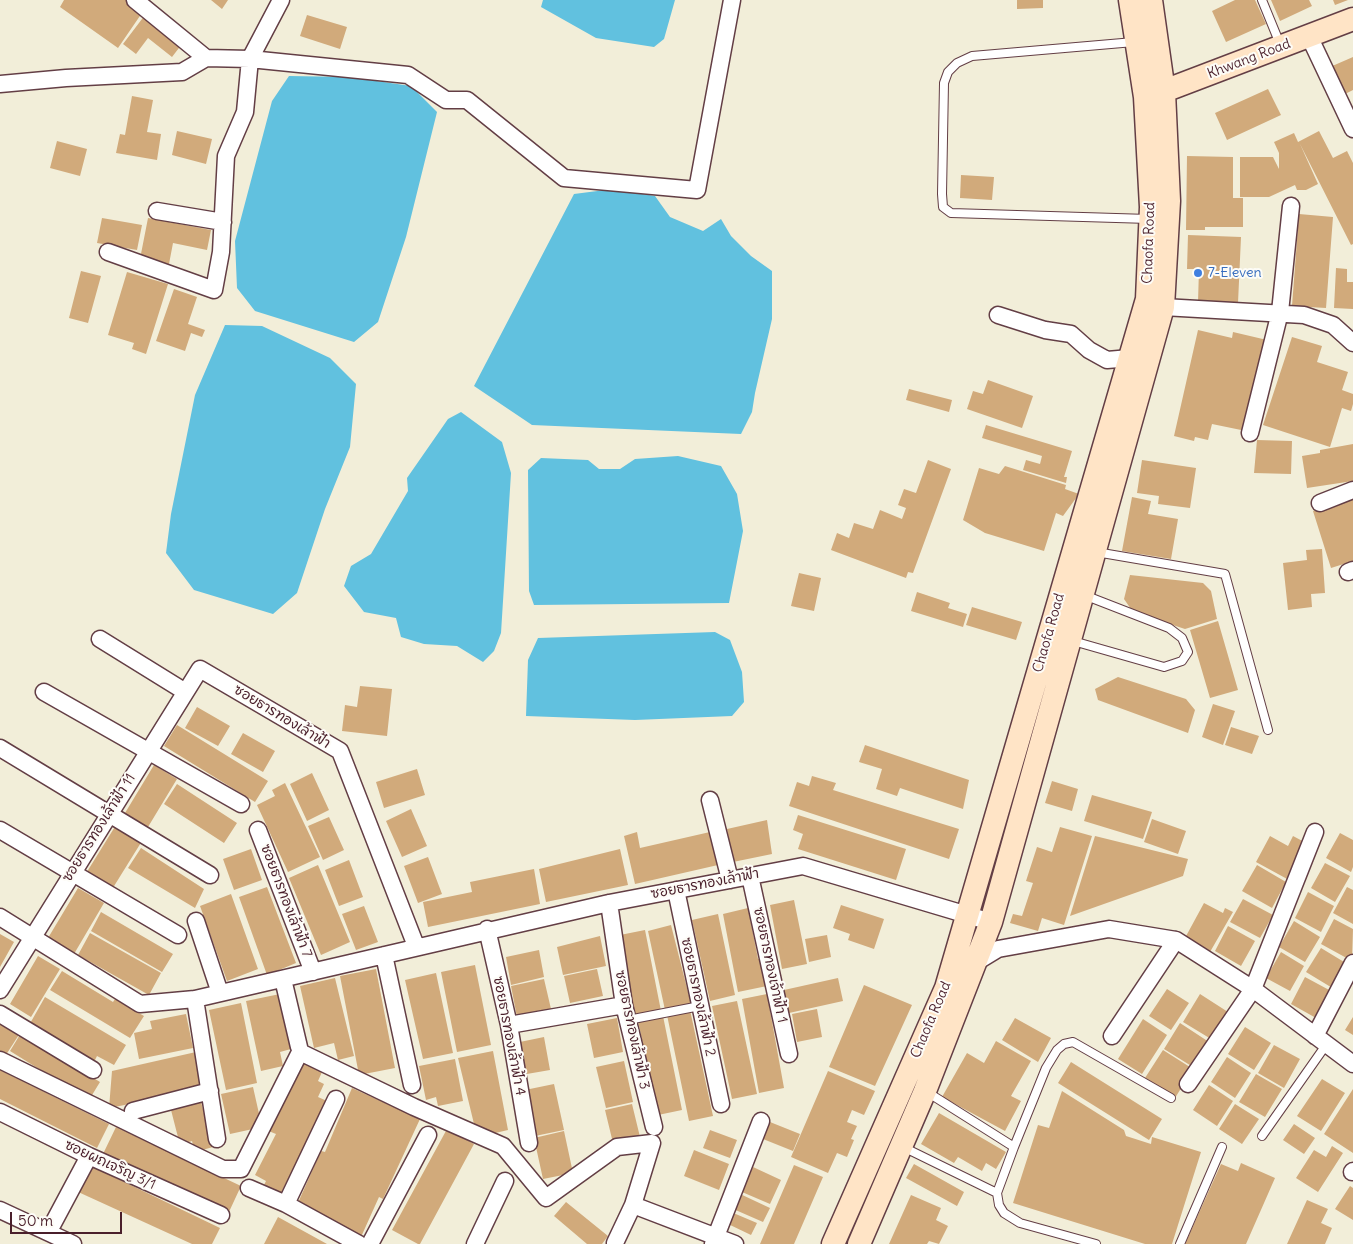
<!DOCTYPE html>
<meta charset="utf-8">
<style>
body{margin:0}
#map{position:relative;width:1353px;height:1244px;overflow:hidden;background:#f2eed9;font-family:Delius,sans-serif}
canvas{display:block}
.scale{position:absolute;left:10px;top:1212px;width:112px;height:22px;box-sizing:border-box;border:2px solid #4a1f2b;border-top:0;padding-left:6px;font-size:15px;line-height:18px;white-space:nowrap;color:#4a1f2b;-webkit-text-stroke:4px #fdfcf7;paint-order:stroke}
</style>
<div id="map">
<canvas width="1353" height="1244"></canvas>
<div class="scale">50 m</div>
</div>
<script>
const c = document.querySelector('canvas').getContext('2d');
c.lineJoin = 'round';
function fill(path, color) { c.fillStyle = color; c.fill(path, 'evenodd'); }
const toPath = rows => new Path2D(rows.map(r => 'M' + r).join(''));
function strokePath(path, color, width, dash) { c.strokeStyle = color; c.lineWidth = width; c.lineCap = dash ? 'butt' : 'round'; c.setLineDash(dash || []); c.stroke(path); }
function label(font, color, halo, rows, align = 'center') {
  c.font = font + ' Delius,"Playpen Sans Thai",sans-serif'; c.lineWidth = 4; c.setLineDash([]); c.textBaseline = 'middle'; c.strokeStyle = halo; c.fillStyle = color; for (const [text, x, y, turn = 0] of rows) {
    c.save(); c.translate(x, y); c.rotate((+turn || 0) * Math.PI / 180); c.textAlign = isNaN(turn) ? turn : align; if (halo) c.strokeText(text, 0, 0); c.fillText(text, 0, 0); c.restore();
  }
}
const water = toPath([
 [543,0,675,0,664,39,654,47,596,38,541,7],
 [289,76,349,77,411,86,437,112,406,237,378,322,354,342,255,311,237,288,235,241,272,101],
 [613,189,655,196,670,217,703,231,721,219,731,236,751,256,772,271,772,319,755,393,752,412,741,434,532,425,474,386,574,194],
 [225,325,262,326,330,358,356,384,350,447,325,509,297,593,273,614,194,590,166,553,171,514,195,395],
 [461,412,502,442,511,473,501,633,494,651,483,662,457,646,424,644,401,637,396,618,364,612,344,586,351,566,371,554,408,491,407,478,448,419],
 [678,456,721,466,737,494,743,531,729,603,534,605,529,591,528,470,541,458,588,460,599,469,620,469,635,459],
 [715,632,730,640,742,672,744,702,732,716,635,720,526,716,528,660,538,638]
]);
const building = toPath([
 [64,0,129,0,144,10,118,48,60,7],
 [211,0,228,0,222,9],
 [1017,0,1043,0,1043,8,1017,9],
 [1235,0,1255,0,1266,24,1226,42,1212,11],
 [1271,0,1309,0,1312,6,1280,21],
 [1333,0,1348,0,1335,5],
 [145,15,182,44,172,57,148,38,136,54,123,44],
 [307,15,347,27,340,49,300,36],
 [1353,57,1353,90,1343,95,1330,67],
 [1268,89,1281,115,1227,140,1215,113],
 [132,96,153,100,147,132,161,134,157,160,116,153,120,134,125,135],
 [177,131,212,139,206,164,172,155],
 [1319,131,1333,158,1347,151,1353,163,1353,244,1351,245,1300,144,1318,184,1306,190,1297,190,1295,185,1269,197,1240,197,1240,157,1273,157,1279,169,1279,153,1274,142,1294,133,1298,142],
 [57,141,87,149,80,176,50,168],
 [1187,156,1233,157,1233,198,1243,198,1243,227,1205,227,1205,230,1186,230],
 [961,175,994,177,992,200,960,198],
 [1299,214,1333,217,1326,308,1292,306],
 [102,218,142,225,137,250,97,243],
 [148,218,211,230,207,250,173,243,169,264,140,259],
 [1188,235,1241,237,1238,303,1198,302,1199,269,1187,269],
 [1336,268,1347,269,1347,282,1353,282,1353,309,1334,308],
 [81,271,101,276,88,323,69,318],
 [127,272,168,284,146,354,132,349,134,343,108,335],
 [174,289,197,297,188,324,205,330,202,337,191,333,185,351,156,341],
 [1198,330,1232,338,1233,332,1267,340,1246,431,1212,424,1208,440,1195,437,1194,441,1174,436],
 [1292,337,1322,346,1317,362,1348,372,1342,390,1353,394,1353,404,1351,411,1342,408,1330,447,1263,425],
 [988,380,1033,396,1022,428,967,409,973,391,983,394],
 [909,389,952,400,949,412,906,400],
 [986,425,1072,451,1064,477,1067,477,1066,483,1023,470,1026,460,1040,464,1042,456,982,438],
 [1257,440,1292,441,1291,474,1254,473],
 [1353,444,1353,481,1307,488,1302,456,1320,453,1320,450],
 [928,460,951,469,913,573,908,572,906,578,831,550,837,533,849,538,854,523,873,529,880,510,902,519,906,508,898,505,904,489,916,493],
 [1142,460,1196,468,1190,508,1158,504,1159,496,1137,493],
 [1005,466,1066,485,1065,489,1079,494,1063,516,1056,513,1044,551,985,533,963,520,979,468,999,474],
 [1132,497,1151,501,1148,514,1178,519,1171,559,1122,551],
 [1353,499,1353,561,1331,568,1313,511],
 [1322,549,1325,593,1311,594,1312,607,1288,610,1283,563,1307,560,1306,550],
 [799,573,821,578,814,611,791,606],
 [1130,575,1203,583,1211,591,1217,619,1185,629,1133,612,1124,599],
 [917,592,950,603,948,608,967,614,963,627,911,611],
 [972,607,1022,622,1016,640,966,625],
 [1218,621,1238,690,1210,698,1190,630],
 [1118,677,1186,699,1195,710,1188,733,1098,700,1095,689],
 [360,686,392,689,387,736,342,731,345,705,357,707],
 [1213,704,1235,711,1223,745,1202,737],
 [197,707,230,726,218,746,185,728],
 [177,725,268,781,255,802,164,746],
 [1231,727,1259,736,1252,754,1225,745],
 [243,733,275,751,263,772,231,754],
 [865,745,969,780,963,809,900,788,897,796,876,789,882,769,859,762],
 [154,765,177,779,148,827,125,813],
 [417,769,425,795,384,808,376,782],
 [312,773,329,810,307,821,290,784],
 [812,776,836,783,833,790,959,829,949,859,789,806,797,782,809,786],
 [1052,781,1078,789,1072,811,1045,803],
 [285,783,320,857,288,872,257,805,275,796,272,790],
 [177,784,237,823,224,843,164,804],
 [1092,795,1152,812,1143,839,1084,821],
 [411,809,427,846,402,857,386,821],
 [798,815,906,849,896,880,798,849,803,834,793,830],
 [329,817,344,850,323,860,308,826],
 [1152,819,1186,831,1178,854,1144,842],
 [767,820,772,854,733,862,727,829],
 [116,825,142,841,111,891,85,875],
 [1060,827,1092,836,1064,925,1042,918,1038,931,1010,923,1013,914,1022,916,1033,883,1026,881,1037,847,1052,852],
 [637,832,640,848,710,832,718,865,635,884,624,836],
 [1340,833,1353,840,1353,867,1351,872,1326,858],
 [1095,836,1188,859,1183,876,1070,916],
 [1270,836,1288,846,1293,836,1308,844,1289,880,1256,862],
 [141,848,204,889,195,908,128,868],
 [251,849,262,880,234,890,223,859],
 [620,849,628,885,546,902,539,869],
 [428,857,442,894,418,903,404,866],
 [349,860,363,897,339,906,325,870],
 [1325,863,1350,876,1335,902,1311,888],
 [318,865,350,942,321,955,289,878],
 [1257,865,1286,882,1272,908,1242,891],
 [534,869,540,904,428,927,423,902,472,892,470,882],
 [267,887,296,963,267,975,239,897],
 [1347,887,1353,890,1353,924,1333,913],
 [78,888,104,903,74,954,48,938],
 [1308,892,1334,906,1321,932,1295,918],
 [231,894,258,969,227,981,200,906],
 [1243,899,1273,915,1260,938,1230,922],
 [794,900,807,964,782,969,770,905],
 [1204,903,1223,913,1225,908,1233,912,1210,952,1185,938],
 [841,905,884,919,874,949,848,940,850,934,833,928],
 [364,906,378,942,356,950,342,914],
 [748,908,758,959,762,959,767,986,738,992,723,914],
 [101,912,173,954,162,972,91,931],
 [718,914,735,995,710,1001,692,920],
 [1334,919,1353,929,1352,961,1321,944],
 [1294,921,1320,937,1305,962,1279,947],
 [671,925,691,1004,665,1010,648,931],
 [1228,926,1255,941,1241,966,1215,951],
 [645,930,661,1011,635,1016,620,935],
 [90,933,161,973,149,995,78,955],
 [0,934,14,942,0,967],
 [827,935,831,957,809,962,805,939],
 [600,936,606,966,563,975,557,947],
 [1321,948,1349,965,1334,989,1306,972],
 [539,950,544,977,511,985,506,957],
 [1281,952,1304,966,1290,991,1266,978],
 [38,956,60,969,31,1017,10,1004],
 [475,965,491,1045,457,1052,441,972],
 [376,969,395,1068,359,1075,340,976],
 [597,969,603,996,570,1003,564,976],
 [62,971,113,1002,115,999,144,1016,130,1038,50,990],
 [436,973,453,1053,423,1059,405,980],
 [1305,977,1331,991,1316,1018,1291,1004],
 [335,978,354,1056,338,1060,334,1043,314,1048,300,986],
 [838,978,843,1001,789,1013,784,990],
 [544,979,551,1009,517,1017,511,986],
 [864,985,912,1005,875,1086,829,1067],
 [1167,989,1189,1003,1171,1030,1149,1016],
 [280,994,291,1049,280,1052,283,1066,261,1071,246,1001],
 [767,994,784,1088,759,1093,742,999],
 [1200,994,1228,1012,1211,1039,1183,1022],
 [45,997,126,1045,114,1065,97,1056,93,1064,28,1027],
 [737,1001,757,1094,732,1099,712,1006],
 [241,1003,257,1083,226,1090,209,1010],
 [817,1009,822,1037,797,1042,792,1014],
 [690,1010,713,1116,689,1121,667,1015],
 [186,1014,193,1048,139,1059,134,1033,152,1029,150,1021],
 [0,1016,22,1030,4,1058,0,1056],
 [663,1016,682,1110,658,1115,638,1021],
 [1353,1017,1353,1035,1345,1030],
 [617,1018,623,1052,594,1058,587,1024],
 [1015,1018,1051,1038,1038,1062,1002,1040],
 [1143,1019,1167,1035,1142,1074,1118,1059],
 [1180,1023,1209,1042,1193,1067,1164,1049],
 [1245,1027,1271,1043,1254,1070,1228,1054],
 [21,1033,100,1082,89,1100,10,1051],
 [544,1037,550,1070,521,1075,515,1043],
 [996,1041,1031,1061,1011,1096,1021,1101,1005,1131,942,1097,967,1053,984,1063],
 [1274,1045,1300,1059,1284,1088,1258,1073],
 [1163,1050,1193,1069,1175,1098,1145,1078],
 [493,1051,508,1130,491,1134,475,1128,458,1058],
 [196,1052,202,1090,109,1108,112,1071],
 [1227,1057,1251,1073,1235,1098,1211,1082],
 [455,1059,463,1101,438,1106,436,1097,426,1100,419,1066],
 [300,1061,322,1072,318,1081,324,1084,318,1097,327,1101,280,1195,263,1187,266,1181,255,1175,276,1134,266,1130],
 [624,1061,633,1102,606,1108,596,1067],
 [1071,1062,1162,1119,1149,1140,1058,1083],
 [0,1070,109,1124,97,1148,0,1099],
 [828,1071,875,1091,864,1115,852,1110,847,1122,857,1126,851,1139,854,1140,847,1157,837,1153,828,1173,791,1157],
 [1256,1074,1282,1089,1265,1117,1239,1102],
 [1322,1079,1345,1093,1321,1131,1297,1116],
 [554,1084,564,1130,535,1136,525,1090],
 [1209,1085,1233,1101,1217,1126,1193,1110],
 [253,1087,262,1127,230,1134,221,1094],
 [352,1088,420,1119,383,1199,379,1197,361,1237,297,1205,321,1151,325,1152],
 [1353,1089,1353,1153,1324,1134],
 [1062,1091,1124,1130,1126,1136,1151,1144,1152,1137,1201,1152,1172,1244,1145,1244,1013,1203,1038,1125,1049,1128],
 [201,1102,213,1147,195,1152,192,1141,180,1145,171,1110],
 [632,1104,640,1137,613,1143,605,1110],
 [1235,1104,1259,1119,1242,1144,1219,1129],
 [939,1113,1006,1152,996,1169,986,1163,982,1171,958,1157,954,1163,921,1144],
 [770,1122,800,1134,793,1151,763,1139],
 [1294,1124,1315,1138,1304,1154,1283,1140],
 [116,1127,241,1186,228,1214,103,1154],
 [447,1129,474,1144,420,1244,418,1244,392,1230],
 [710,1130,737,1140,730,1158,703,1148],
 [564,1131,573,1173,543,1179,534,1138],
 [1332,1146,1343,1153,1318,1192,1296,1178,1314,1150,1326,1157],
 [694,1150,729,1164,719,1190,684,1176],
 [1241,1163,1275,1178,1246,1244,1185,1244,1221,1164,1238,1171],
 [914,1164,964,1192,957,1206,906,1178],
 [89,1165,220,1228,212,1244,192,1244,76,1191],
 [794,1165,823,1177,794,1244,760,1244],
 [753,1167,781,1180,770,1204,742,1192],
 [1350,1186,1353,1188,1353,1220,1335,1209],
 [738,1193,770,1208,763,1222,731,1208],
 [911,1195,941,1208,936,1220,948,1226,939,1244,929,1241,927,1244,889,1244],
 [1307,1200,1328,1209,1321,1223,1332,1228,1325,1244,1287,1244],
 [566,1202,608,1236,602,1244,587,1244,554,1216],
 [731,1212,757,1223,751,1235,726,1223],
 [278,1217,327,1244,264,1244]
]);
const service = toPath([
 [1262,0,1280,44],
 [1134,42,972,56,957,63,948,72,944,83,942,194,943,207,951,213,1149,219],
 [1096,552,1225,574,1268,730],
 [1073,641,1164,667,1182,661,1188,652,1182,638,1169,628,1084,595],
 [628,1020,700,1006],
 [927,1092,1014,1147,997,1193],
 [1262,1136,1326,1045],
 [903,1147,997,1193,999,1205,1004,1213,1020,1223,1096,1244],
 [1014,1147,1046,1068,1057,1050,1064,1044,1073,1042,1171,1098],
 [1180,1244,1222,1147]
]);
const minor = toPath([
 [135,0,206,58],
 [1309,36,1353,129],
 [0,84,66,78,182,72,206,58,250,59,408,75,446,100,467,100,564,178,697,190,732,0],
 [157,211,223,222],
 [108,252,214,290,221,252,226,156,245,112,250,59,281,0],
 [1163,307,1304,315,1333,325,1353,343],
 [998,315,1045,330,1071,334,1089,350,1107,360,1130,358],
 [1250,433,1280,312,1291,206],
 [1320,503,1353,490],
 [1348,572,1353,570],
 [100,639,184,691],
 [44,692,241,804],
 [0,748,210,875],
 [710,800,730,880],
 [0,830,178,935],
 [258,830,313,972],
 [750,876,789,1054],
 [676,890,721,1104],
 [609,903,624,1005,654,1127],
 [0,917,140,1004,195,999,609,903,803,866,991,922],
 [196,921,220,993],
 [487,929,509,1025,529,1143],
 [384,955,412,1085],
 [975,963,998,949,1109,929,1176,940,1253,989,1353,1064],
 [283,979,299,1047],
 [0,990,200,669,340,751,416,946],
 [195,999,217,1139],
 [0,1014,93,1070],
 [509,1025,624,1005],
 [1112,1036,1176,940],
 [1315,1036,1353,963],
 [0,1060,223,1169,241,1169,300,1052,414,1107,503,1146,546,1198,617,1147,652,1143,633,1205,615,1243],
 [1188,1084,1253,989,1315,832],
 [133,1111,210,1091],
 [0,1112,89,1156,221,1215],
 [1352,1172,1353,1171],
 [249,1188,286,1204,359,1244],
 [286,1204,336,1099],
 [633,1205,735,1244],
 [0,1210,73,1244],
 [49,1231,89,1156],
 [370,1244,428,1135],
 [475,1244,505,1181],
 [713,1244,761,1121]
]);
const secondary = toPath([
 [1151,96,1353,19],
 [833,1244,946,988,1147,299,1151,207,1145,97,1130,0],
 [859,1244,925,1091,991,922,1163,307,1169,201,1164,92,1151,0]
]);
const markers = [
 [1198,273,5,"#3f7fe0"]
];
const streetNames = [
 ["Khwang Road",1249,59,-21],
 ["Chaofa Road",1149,243,-88],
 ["Chaofa Road",1049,633,-74],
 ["ซอยธารทองเล้าฟ้า",282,717,31],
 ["ซอยธารทองเล้าฟ้า 11",99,828,-58],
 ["ซอยธารทองเล้าฟ้า",705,884,-11],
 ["ซอยธารทองเล้าฟ้า 7",286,901,69],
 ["ซอยธารทองเจ้าฟ้า 1",770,965,78],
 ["ซอยธารทองเล้าฟ้า 2",698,997,78],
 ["Chaofa Road",931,1020,-67],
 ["ซอยธารทองเล้าฟ้า 3",632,1030,78],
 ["ซอยธารทองเล้าฟ้า 4",509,1036,79],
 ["ซอยผถเจริญ 3/1",110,1165,25]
];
const shopNames = [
 ["7-Eleven",1208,273]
];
fill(water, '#61c1df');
fill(building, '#d1aa7b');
strokePath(service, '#633e45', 10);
strokePath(minor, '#633e45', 19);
strokePath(secondary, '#633e45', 25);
strokePath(service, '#fff', 8);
strokePath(minor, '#fff', 16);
strokePath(secondary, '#ffe4c6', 22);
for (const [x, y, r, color] of markers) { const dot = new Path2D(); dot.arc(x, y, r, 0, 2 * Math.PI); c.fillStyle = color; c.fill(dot); strokePath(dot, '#fdfcf7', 2); }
label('14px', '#4a1f2b', '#fdfcf7', streetNames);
label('14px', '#366cbe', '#fdfcf7', shopNames, 'left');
</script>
